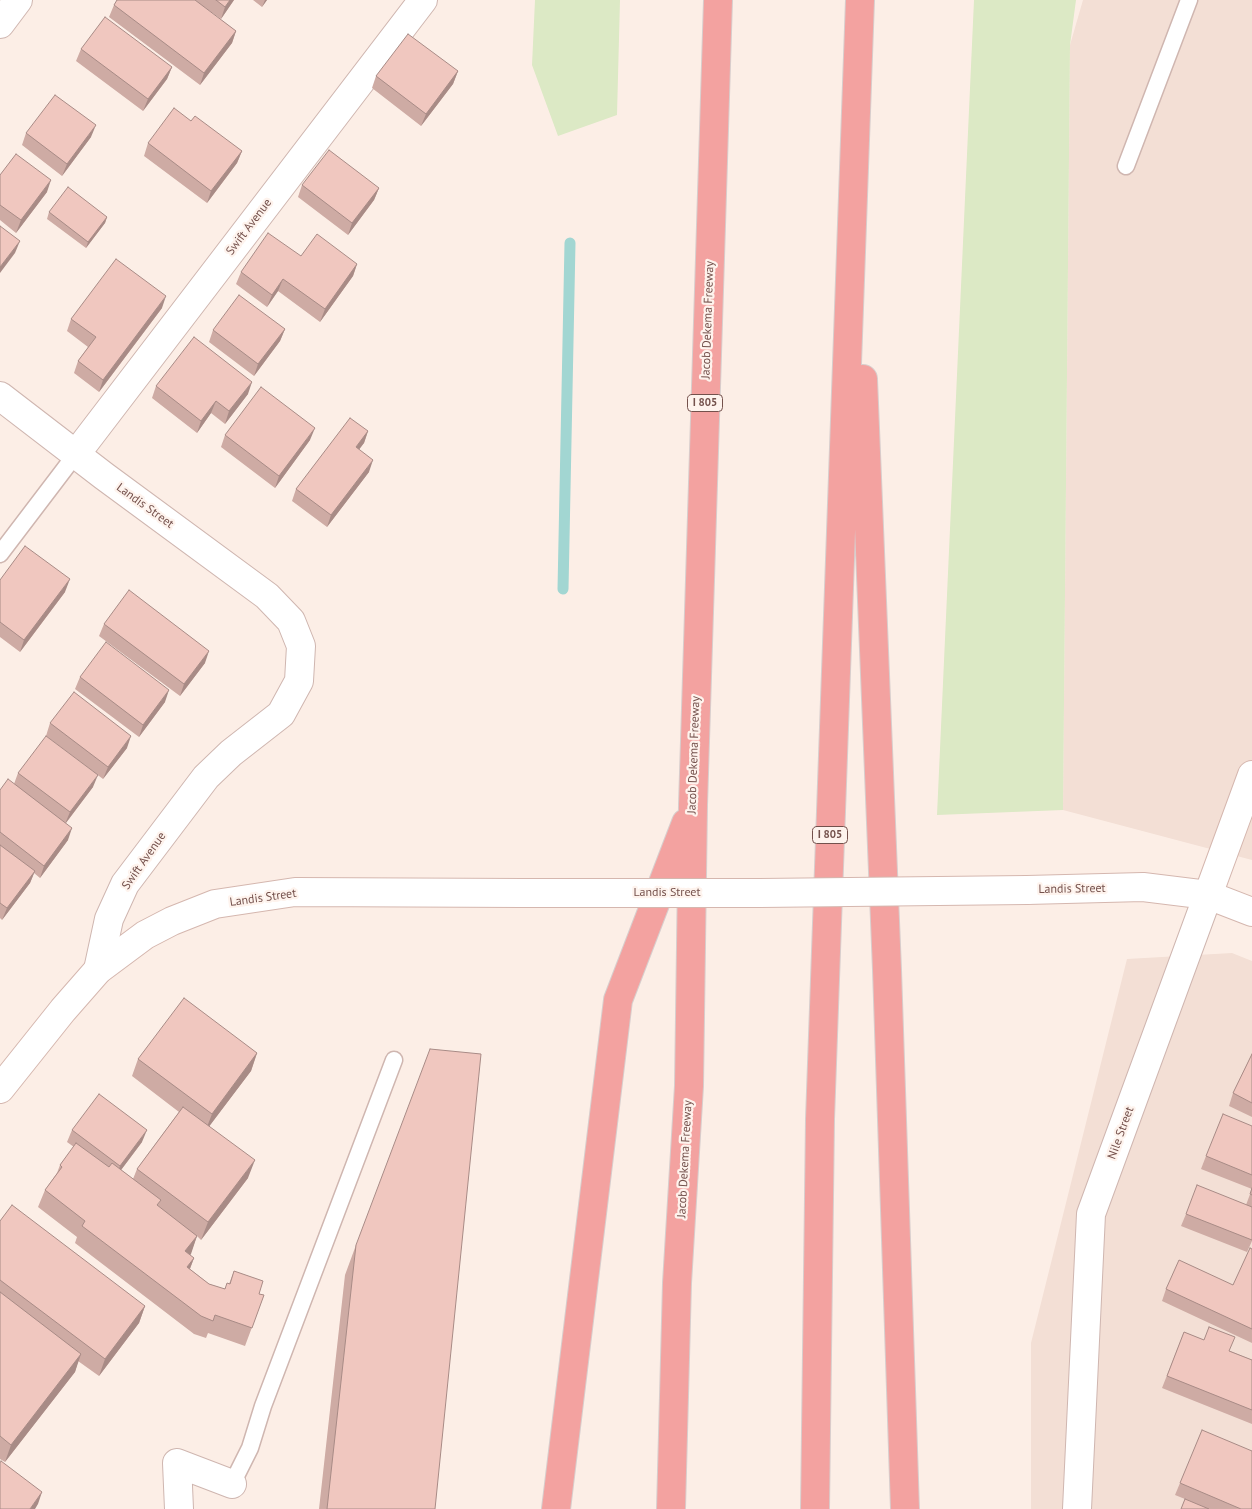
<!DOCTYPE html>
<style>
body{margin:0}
canvas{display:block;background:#fceee6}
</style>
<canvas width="1252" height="1509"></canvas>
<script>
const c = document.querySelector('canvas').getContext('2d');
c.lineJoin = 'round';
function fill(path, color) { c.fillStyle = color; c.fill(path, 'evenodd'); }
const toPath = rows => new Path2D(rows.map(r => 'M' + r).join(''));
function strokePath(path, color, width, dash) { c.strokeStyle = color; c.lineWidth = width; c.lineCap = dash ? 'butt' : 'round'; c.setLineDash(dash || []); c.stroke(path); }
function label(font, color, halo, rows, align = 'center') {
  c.font = font + ' "PT Sans",sans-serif'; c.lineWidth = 4.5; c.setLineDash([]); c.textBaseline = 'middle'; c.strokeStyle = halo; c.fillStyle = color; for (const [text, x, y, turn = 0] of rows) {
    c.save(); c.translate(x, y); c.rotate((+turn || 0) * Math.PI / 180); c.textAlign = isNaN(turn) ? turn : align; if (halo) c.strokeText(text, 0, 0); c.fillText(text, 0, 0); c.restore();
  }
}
const residential = toPath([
 [1083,0,1252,0,1252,860,1063,810,1070,45],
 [1232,953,1252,961,1252,1509,1031,1509,1031,1343,1127,959]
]);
const green = toPath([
 [535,0,620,0,617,115,558,136,532,65],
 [974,0,1076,0,1070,45,1063,810,937,815]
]);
const stream = toPath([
 [563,589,570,243]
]);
const lane = toPath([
 [1126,166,1189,0],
 [0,554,76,454],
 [232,1484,250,1448,263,1406,394,1060]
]);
const street = toPath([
 [0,24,18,0],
 [0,396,104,476,267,596,291,621,301,646,299,681,281,714,231,753,206,777,125,884,109,919,98,970],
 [76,454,423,0],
 [179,1509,177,1463,232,1484],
 [1077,1509,1091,1214,1208,895]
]);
const secondary = toPath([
 [1027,890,1143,887,1208,895,1252,912],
 [1208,895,1252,775],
 [0,1089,63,1010,98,970,145,935,172,921,215,904,295,892,523,893]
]);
const highway = toPath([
 [863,379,887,970,905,1509],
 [556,1509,618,1000,686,823],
 [671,1509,677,1283,689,1086,693,805,718,0],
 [815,1509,820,1119,860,0]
]);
const secondaryBridge = toPath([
 [523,893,760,893,1027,890]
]);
const wall = toPath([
 [117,0,234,0,221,19,197,2,236,31,232,43,200,85,109,17,114,5],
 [253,0,267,0,262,7],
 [81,49,172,67,167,79,143,111,76,61],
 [458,71,453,84,421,126,372,88,376,76],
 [191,121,242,151,237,163,207,203,144,156,148,143],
 [26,133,91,137,62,176,22,145],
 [0,175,47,192,16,233,0,220],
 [302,185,379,188,374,200,348,235,298,197],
 [49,212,107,217,105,223,86,248,47,219],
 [301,256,357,264,353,276,320,322,278,291,267,307,236,284,241,272],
 [162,308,99,392,74,373,78,361,88,347,67,331,71,319],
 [285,329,280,341,254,376,209,342,213,330],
 [156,386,248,394,225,424,211,413,197,433,152,398],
 [368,431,364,443,359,449,369,472,327,527,292,501,296,489],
 [225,435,310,440,275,488,221,447],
 [0,580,65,592,20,652,0,637],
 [104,624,205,663,180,696,99,636],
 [80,677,165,702,139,737,75,689],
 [50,723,127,748,103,779,46,736],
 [18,773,93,787,66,823,68,840,40,878,34,873,30,883,2,920,0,918,0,790,14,784],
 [257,1053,251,1071,209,1126,248,1178,201,1240,197,1236,190,1255,194,1258,190,1269,209,1284,224,1289,229,1284,234,1271,259,1294,264,1295,245,1346,208,1333,206,1338,194,1334,75,1243,77,1237,38,1207,45,1190,57,1173,60,1165,74,1147,67,1142,72,1130,142,1142,121,1170,133,1179,137,1169,179,1112,132,1076,138,1059],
 [1252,1054,1252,1117,1229,1106,1233,1093],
 [1252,1126,1252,1241,1247,1252,1181,1226,1186,1214,1246,1205,1252,1189,1201,1169,1206,1156],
 [0,1221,145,1306,139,1323,99,1376,78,1361,75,1372,5,1462,0,1459],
 [356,1245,435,1509,319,1509,345,1275],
 [1252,1249,1252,1343,1162,1301,1166,1289,1233,1285],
 [1184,1332,1252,1360,1252,1424,1162,1388],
 [1180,1483,1252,1509,1181,1509,1185,1499,1175,1495]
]);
const shadedWall = toPath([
 [230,0,234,0,221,19,225,7],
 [265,0,267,0,262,7],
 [236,31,232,43,200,85,204,73],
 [172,67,167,79,143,111,148,99],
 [458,71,453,84,421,126,426,114],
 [96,125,91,137,62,176,67,164],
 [242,151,237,163,207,203,211,191],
 [51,180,47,192,16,233,21,220],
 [379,188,374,200,348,235,352,223],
 [107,217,105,223,86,248,88,242],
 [20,241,15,253,0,273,0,267],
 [357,264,353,276,320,322,325,309],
 [283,279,278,291,267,307,272,295],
 [166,296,162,308,99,392,103,380],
 [285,329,280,341,254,376,258,364],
 [252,382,248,394,225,424,229,411],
 [216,401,211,413,197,433,201,421],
 [315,428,310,440,275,488,279,476],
 [368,431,364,443,352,459,356,447],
 [373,460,369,472,327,527,331,515],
 [70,579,65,592,20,652,24,640],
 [209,651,205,663,180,696,184,684],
 [169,690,165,702,139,737,143,725],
 [131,736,127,748,103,779,108,767],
 [98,775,93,787,65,824,70,812],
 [72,828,68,840,40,878,44,866],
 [35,871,30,883,2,920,7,908],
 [257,1053,251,1071,205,1132,212,1114],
 [147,1130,142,1142,115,1178,120,1166],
 [255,1160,248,1178,201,1240,208,1222],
 [197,1236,191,1254,178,1269,185,1251],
 [194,1258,187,1276,187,1267],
 [145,1306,139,1323,99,1376,105,1359],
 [81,1354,75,1372,5,1462,11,1445],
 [42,1492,38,1504,35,1509,30,1509]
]);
const building = toPath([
 [117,0,195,0,236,31,204,73,114,5,117,0],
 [216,0,230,0,225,7,216,0],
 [105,17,172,67,148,99,81,49,105,17],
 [408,34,458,71,426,114,376,76,408,34],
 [55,95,96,125,67,164,26,133,55,95],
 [174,108,191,121,195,116,242,151,211,191,148,143,174,108],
 [329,150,379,188,352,223,302,185,329,150],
 [16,154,51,180,21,220,0,205,0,175,16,154],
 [68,187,107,217,88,242,49,212,68,187],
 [0,226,20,241,0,267,0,226],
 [268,233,301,256,317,234,357,264,325,309,283,279,272,295,241,272,268,233],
 [116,259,166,296,103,380,78,361,96,337,71,319,116,259],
 [239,295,285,329,258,364,213,330,239,295],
 [194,337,252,382,229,411,216,401,201,421,156,386,194,337],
 [261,387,315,428,279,476,225,435,261,387],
 [350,418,368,431,356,447,373,460,331,515,296,489,350,418],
 [25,546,70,579,24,640,0,622,0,580,25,546],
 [129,590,209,651,184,684,104,624,129,590],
 [106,642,169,690,143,725,80,677,106,642],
 [74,692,131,736,108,767,50,723,74,692],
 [46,736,98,775,70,812,18,773,46,736],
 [8,779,72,828,44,866,0,832,0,790,8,779],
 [0,845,35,871,7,908,0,903,0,845],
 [184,998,257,1053,212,1114,138,1059,184,998],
 [430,1049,481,1054,435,1509,327,1509,356,1245,430,1049],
 [1252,1054,1252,1103,1233,1093,1252,1054],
 [99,1094,147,1130,120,1166,72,1130,99,1094],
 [183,1107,255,1160,208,1222,137,1169,183,1107],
 [1223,1114,1252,1126,1252,1175,1206,1156,1223,1114],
 [76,1143,109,1167,112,1163,161,1200,157,1205,197,1236,185,1251,194,1258,187,1267,209,1284,225,1289,227,1283,230,1284,234,1271,263,1281,259,1294,264,1295,252,1328,215,1315,213,1321,201,1316,82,1226,85,1221,45,1190,62,1167,60,1165,76,1143],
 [1197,1185,1252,1207,1252,1240,1186,1214,1197,1185],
 [1252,1188,1252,1195,1250,1194,1252,1188],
 [12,1205,145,1306,105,1359,0,1280,0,1221,12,1205],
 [1250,1248,1252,1249,1252,1329,1166,1289,1179,1260,1233,1285,1250,1248],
 [0,1292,81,1354,11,1445,0,1436,0,1292],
 [1209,1327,1235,1337,1229,1351,1252,1360,1252,1410,1167,1376,1184,1332,1204,1340,1209,1327],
 [1202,1430,1252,1451,1252,1509,1241,1509,1180,1483,1202,1430],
 [1,1461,42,1492,30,1509,0,1509,0,1463,1,1461],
 [1185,1499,1209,1509,1181,1509,1185,1499]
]);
const shields = [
 [705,403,35],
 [830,835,35]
];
const shieldNames = [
 ["I 805",705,403],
 ["I 805",830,835]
];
const streetNames = [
 ["Swift Avenue",249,227,-53],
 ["Jacob Dekema Freeway",708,320,-88],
 ["Landis Street",145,506,36],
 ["Jacob Dekema Freeway",694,755,-88],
 ["Swift Avenue",144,861,-55],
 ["Landis Street",1072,889,-1],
 ["Landis Street",667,893],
 ["Landis Street",263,898,-8],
 ["Nile Street",1121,1133,-70],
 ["Jacob Dekema Freeway",685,1159,-87]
];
fill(residential, '#f3dfd5');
fill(green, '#dce9c5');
strokePath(stream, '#a2d6d2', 11);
strokePath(lane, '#cfb6b0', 19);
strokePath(street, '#cfb6b0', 30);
strokePath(secondary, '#d5b7af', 30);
strokePath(highway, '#d8cecd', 30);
strokePath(lane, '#fff', 16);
strokePath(street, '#fff', 28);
strokePath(secondary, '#fff', 28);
strokePath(highway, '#f3a2a0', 28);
strokePath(secondaryBridge, '#d5b7af', 30, []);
strokePath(secondaryBridge, '#fff', 28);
fill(wall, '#ceaba4');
fill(shadedWall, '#a88b86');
fill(building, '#f0c7bf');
strokePath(building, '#a88b86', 1);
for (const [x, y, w] of shields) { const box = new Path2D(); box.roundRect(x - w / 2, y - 8.5, w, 17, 4); c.fillStyle = '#fef3ed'; c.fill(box); strokePath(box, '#74514c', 1); }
label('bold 11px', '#74514c', null, shieldNames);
label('12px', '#74514c', '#fef3ed', streetNames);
</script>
